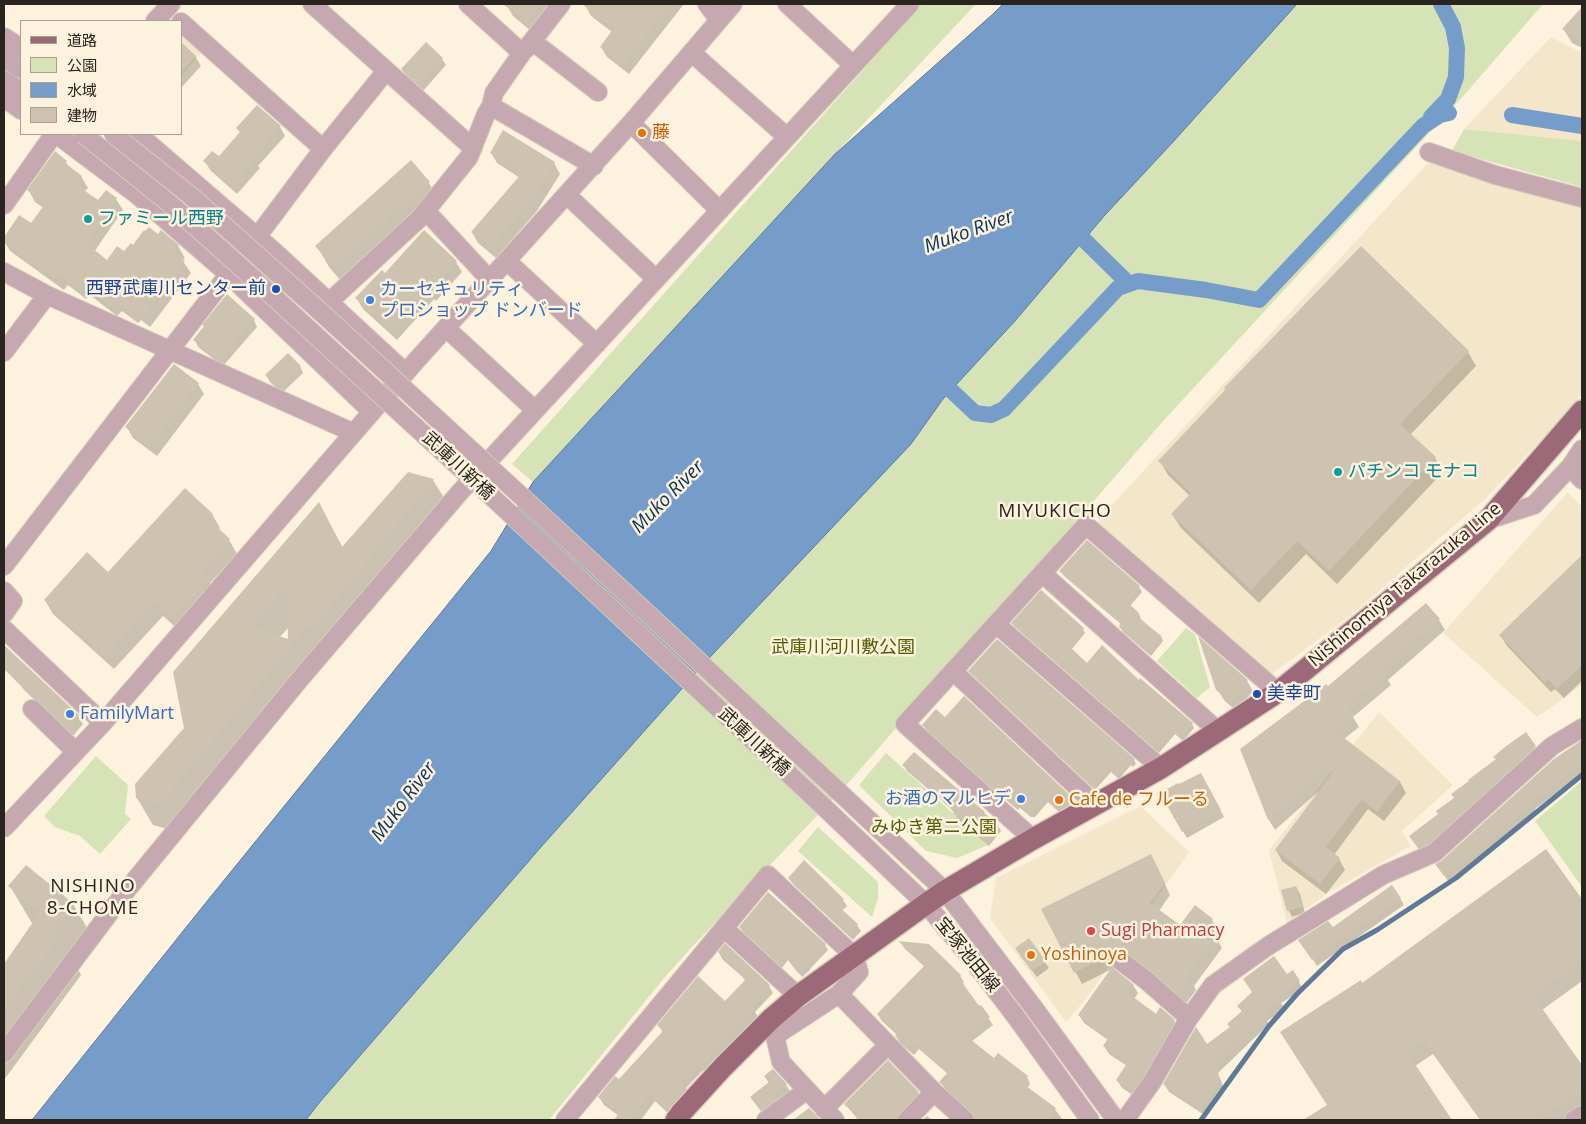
<!DOCTYPE html>
<meta charset="utf-8">
<style>
body{margin:0}
#map{position:relative;width:1586px;height:1124px;overflow:hidden;background:#fdf2de;font-family:"Open Sans","Noto Sans JP",sans-serif}
canvas{display:block}
.frame{position:absolute;inset:0;border:5px solid #29251e;pointer-events:none}
.legend{position:absolute;left:20px;top:20px;width:162px;height:115px;box-sizing:border-box;background:#fdf2de;border:1px solid #a8a091;margin:0;padding:6px 9px;list-style:none;font-size:15px;color:#29251e}
.legend li{display:flex;align-items:center;gap:10px;height:25px}
.legend b{width:25px;border:1px solid #a8a091}
</style>
<div id="map">
<canvas width="1586" height="1124"></canvas>
<div class="frame"></div>
<ul class="legend">
<li><b style="height:6px;background:#9b6977"></b>道路</li>
<li><b style="height:14px;background:#d6e3b6"></b>公園</li>
<li><b style="height:14px;background:#769dca"></b>水域</li>
<li><b style="height:14px;background:#cec3b0"></b>建物</li>
</ul>
</div>
<script>
const c = document.querySelector('canvas').getContext('2d');
c.lineJoin = 'round';
function fill(path, color) { c.fillStyle = color; c.fill(path, 'evenodd'); }
const toPath = rows => new Path2D(rows.map(r => 'M' + r).join(''));
function strokePath(path, color, width, dash) { c.strokeStyle = color; c.lineWidth = width; c.lineCap = dash ? 'butt' : 'round'; c.setLineDash(dash || []); c.stroke(path); }
function label(font, color, halo, rows, align = 'center') {
  c.font = font + ' "Open Sans","Noto Sans JP",sans-serif'; c.lineWidth = 5; c.setLineDash([]); c.textBaseline = 'middle'; c.strokeStyle = halo; c.fillStyle = color; for (const [text, x, y, turn = 0] of rows) {
    c.save(); c.translate(x, y); c.rotate((+turn || 0) * Math.PI / 180); c.textAlign = isNaN(turn) ? turn : align; if (halo) c.strokeText(text, 0, 0); c.fillText(text, 0, 0); c.restore();
  }
}
const built = toPath([
 [181,25,206,48,181,76],
 [1551,37,1582,53,1582,141,1464,129],
 [1434,161,1582,204,1582,394,1558,422,1485,499,1350,616,1269,676,1100,527,1099,519,1429,162],
 [1568,492,1582,507,1582,685,1537,717,1443,633],
 [1379,712,1453,785,1402,831,1411,846,1329,892,1287,923,1269,850],
 [1140,806,1189,852,1085,1000,1066,1022,990,918,996,878]
]);
const green = toPath([
 [922,4,976,4,835,154,533,482,512,464],
 [1297,4,1543,4,1466,93,1165,419,850,781,692,947,664,978,549,1120,307,1120,320,1103,541,847,712,655,943,399,1015,321,1105,215,1173,142],
 [1464,129,1582,141,1582,187,1452,151],
 [1186,628,1195,634,1210,687,1197,698,1157,661],
 [886,753,988,845,957,858,926,851,859,785],
 [96,756,128,785,125,814,131,819,100,854,80,836,55,827,44,816],
 [1582,781,1582,887,1535,821],
 [818,827,878,882,878,898,872,917,798,851]
]);
const water = toPath([
 [1003,4,1297,4,1173,142,1105,215,1015,321,943,399,911,444,712,655,541,847,320,1102,306,1120,32,1120,204,905,491,551,533,482,835,154,993,14,1003,4]
]);
const shadow = toPath([
 [509,4,556,4,532,32,513,16,507,6],
 [586,4,684,4,629,74,607,57,601,47,612,32,591,16,585,5],
 [1579,12,1582,14,1582,48,1572,43,1564,30],
 [181,44,195,56,201,66,181,88],
 [442,59,446,65,423,91,406,76,402,69],
 [280,127,285,136,258,166,260,168,237,194,210,170,205,161,219,158,241,134,238,128],
 [491,153,554,163,560,174,537,211,496,258,478,243,472,232,520,178,497,163],
 [66,162,69,168,81,176,88,188,84,192,98,202,116,199,123,210,94,252,107,261,125,253,133,246,178,246,185,258,182,260,191,273,150,327,141,320,138,323,122,311,117,316,90,295,86,299,68,285,64,290,10,251,4,241,20,217,31,225,44,208,35,202,29,191],
 [411,162,429,183,441,204,347,288,329,267,317,246],
 [424,232,456,262,462,272,436,301,434,299,397,340,363,309,357,299,385,275],
 [254,320,257,327,223,366,198,347,195,340],
 [1468,352,1476,366,1410,435,1435,458,1443,472,1337,584,1306,554,1259,603,1181,528,1172,514,1190,496,1168,475,1160,461],
 [300,366,303,373,282,393,270,382,266,375],
 [198,384,204,394,157,456,133,438,127,427],
 [433,480,449,506,175,831,153,825,137,798,185,728,319,504,343,548],
 [289,627,289,641,279,638],
 [212,514,220,528,218,530,229,540,237,554,210,583,216,593,181,632,163,616,114,669,53,614,45,600,108,574],
 [1582,556,1582,681,1564,698,1555,689,1551,692,1507,646,1501,636],
 [1061,571,1139,587,1142,592,1130,606,1139,614,1141,619,1140,620,1161,636,1163,641,1151,656,1123,632,1120,627,1121,624,1064,576],
 [1439,620,1445,630,1388,680,1391,685,1353,717,1359,727,1344,739,1400,782,1406,793,1384,821,1368,809,1334,855,1339,859,1345,870,1326,894,1282,861,1276,850,1319,791,1275,830,1269,820,1241,749,1328,688],
 [1013,623,1083,629,1085,633,1071,650,1087,664,1139,681,1192,724,1194,728,1183,741,1175,734,1159,753,1015,627],
 [1201,640,1247,681,1253,691,1236,711,1224,700,1217,689],
 [4,646,78,716,83,724,73,736,24,690,21,686,4,669],
 [972,674,1134,760,1136,764,1133,767,1131,765,1119,779,1111,772,1095,790],
 [964,698,1073,800,1076,804,1060,813,1048,802,1035,817,1031,817,1020,808,1018,810,1004,798,1003,799,926,730,924,725,945,719],
 [1582,742,1582,773,1535,809,1536,812,1497,841,1498,844,1483,855,1484,857,1449,882,1441,871,1442,862,1555,760],
 [1535,747,1539,753,1422,854,1414,842],
 [914,754,984,813,986,816,998,826,1001,831,989,846,957,818,955,813,941,800,907,771,904,766],
 [1201,774,1224,817,1187,838,1161,794],
 [1545,851,1582,901,1582,981,1542,1010,1582,1068,1582,1109,1567,1120,1480,1120,1433,1054,1415,1066,1450,1120,1305,1120,1328,1106,1362,984],
 [1157,867,1170,895,1159,911,1180,927,1212,920,1219,932,1215,936,1222,948,1194,986,1196,990,1185,1005,1115,964,1112,969,1133,985,1138,993,1134,999,1156,1015,1161,1009,1174,1021,1179,1029,1136,1097,1122,1088,1117,1080,1127,1066,1109,1054,1104,1046,1108,1040,1084,1023,1079,1015,1112,969,1082,984,1042,910],
 [789,878,843,900,847,906,842,911,857,925,861,931,853,940,793,884],
 [10,886,73,904,96,943,77,967,81,975,4,1080,4,967,33,925],
 [1296,887,1300,894,1305,913,1292,917,1289,911,1283,891],
 [1400,898,1404,905,1317,966,1304,946,1333,929],
 [740,927,825,945,828,950,810,969,810,970,802,977,788,960,782,968,743,932],
 [1029,939,1049,968,1037,977,1020,955],
 [901,942,960,976,964,982,962,985,979,1008,981,1007,993,1025,971,1042,994,1059,1027,1077,1030,1084,1027,1088,1054,1108,1063,1120,976,1120,976,1117,945,1089,941,1082,948,1074,919,1049,914,1055,900,1043,896,1036,897,1035,882,1021,878,1015,925,967,904,948],
 [719,953,769,986,773,993,755,1012,759,1019,706,1074,703,1070,686,1088,690,1096,671,1116,655,1101,641,1120,616,1120,619,1116,604,1105,599,1097,619,1081,663,1033,659,1025,725,1003,746,980,723,960],
 [1293,972,1303,989,1281,1003,1285,1009,1267,1021,1269,1024,1218,1073,1224,1089,1206,1116,1169,1092,1164,1084,1231,1028,1228,1024,1242,1012,1239,1006],
 [773,1070,786,1085,790,1091,777,1102,765,1117,751,1097,769,1083,765,1076],
 [918,1093,922,1099,903,1120,858,1120,846,1104],
 [927,1116,932,1120,923,1120]
]);
const stream = toPath([
 [1201,1120,1269,1026,1297,994,1343,949,1377,930,1456,878,1582,775]
]);
const canal = toPath([
 [1512,115,1582,126],
 [1431,117,1448,99,1456,77,1457,48,1453,27,1441,4],
 [1071,227,1129,284],
 [936,376,975,413,991,415,1004,409,1118,288,1138,281,1206,290,1259,300,1423,126,1440,115,1449,113]
]);
const building = toPath([
 [503,4,541,4,526,22],
 [582,4,670,4,623,65,600,47,613,29],
 [1582,7,1582,38,1562,29],
 [181,42,196,56,181,72],
 [426,42,443,58,418,85,401,69],
 [257,105,281,126,254,157,256,159,232,186,203,161,212,151,219,156,240,132,236,128],
 [503,130,555,162,531,201,490,248,471,232,522,173,490,153],
 [55,151,67,161,65,163,82,176,75,184,98,200,106,190,117,198,86,243,107,260,117,246,124,251,131,243,133,245,144,230,145,231,149,227,158,234,161,230,179,245,173,252,185,261,143,316,134,309,131,313,115,300,110,306,83,284,79,288,61,274,57,279,4,241,4,237,19,215,31,223,45,204,27,190],
 [411,160,430,182,334,268,315,246],
 [424,230,457,261,430,291,428,290,391,331,355,298,382,270,385,273],
 [1361,246,1469,351,1400,424,1436,457,1329,571,1297,541,1251,590,1171,514,1191,493,1158,461,1225,390,1224,388],
 [227,294,255,319,219,360,193,340,204,326,202,325],
 [288,353,301,366,278,387,265,375],
 [174,364,199,383,150,446,125,427],
 [408,472,434,479,312,629,306,628,159,805,136,798,135,784,184,728,173,672,319,502,342,547],
 [287,585,288,639,250,627],
 [185,488,213,514,208,519,230,539,201,571,209,579,172,619,154,602,106,656,44,600,87,552,108,572],
 [1087,540,1140,586,1127,602,1139,613,1137,616,1161,636,1148,652,1119,627,1120,623,1059,571],
 [1582,555,1582,665,1557,689,1548,679,1545,683,1499,635],
 [1041,590,1084,628,1069,646,1087,663,1102,645,1139,680,1140,678,1193,723,1181,738,1173,731,1156,750,1011,623],
 [1426,603,1440,619,1382,669,1386,673,1347,707,1354,715,1335,731,1400,781,1377,812,1362,799,1326,847,1340,858,1320,884,1275,850,1333,772,1328,767,1268,820,1240,749,1307,699,1308,700,1326,684,1328,686],
 [1198,636,1248,680,1230,702,1216,690],
 [997,639,1135,759,1131,764,1129,762,1117,776,1109,769,1092,787,968,671],
 [4,645,79,715,68,728,17,681,18,680,4,667],
 [964,696,1074,799,1056,809,1045,798,1032,813,1027,813,1017,804,1014,807,1001,794,1000,795,922,725,936,709,945,717],
 [1526,732,1536,746,1428,844,1418,848,1409,836,1438,814,1436,811,1454,798,1451,794,1469,781,1468,780,1496,759,1493,757,1505,747],
 [1582,740,1582,764,1546,790,1547,792,1532,802,1534,804,1494,834,1495,836,1480,848,1481,849,1444,876,1435,864,1441,861,1554,759],
 [914,752,985,812,984,813,999,825,985,842,953,813,954,811,937,795,902,765],
 [1201,773,1221,810,1182,832,1160,793,1178,783,1179,784],
 [1546,849,1582,899,1582,961,1534,997,1582,1065,1582,1090,1539,1120,1481,1120,1424,1040,1407,1052,1452,1120,1303,1120,1327,1105,1280,1032,1361,980,1362,983],
 [1151,854,1165,883,1150,903,1180,925,1195,905,1213,919,1206,927,1216,935,1187,975,1190,977,1178,994,1153,973,1124,950,1127,946,1121,949,1112,948,1108,952,1107,956,1074,973,1041,909],
 [804,860,844,899,838,906,858,924,849,934,788,878],
 [26,865,74,904,53,930,60,935,35,971,33,970,4,1010,4,964,40,912,8,886],
 [1392,885,1401,898,1312,960,1298,940,1328,921,1333,927],
 [1296,886,1303,907,1287,911,1281,890],
 [768,892,826,944,807,963,808,964,798,973,785,956,778,963,739,927],
 [1029,938,1046,961,1032,971,1015,948],
 [898,941,929,944,961,975,959,978,979,1006,981,1005,990,1017,966,1036,994,1058,998,1053,1028,1076,1022,1083,1056,1108,1047,1120,975,1120,972,1112,939,1082,948,1072,915,1043,909,1049,895,1036,898,1033,877,1014,925,965],
 [725,943,770,985,751,1006,755,1010,701,1067,698,1064,681,1082,687,1087,666,1109,650,1094,630,1120,614,1120,619,1113,598,1097,615,1076,619,1079,663,1031,657,1025,698,976,725,1001,745,980,743,978,744,976,718,952],
 [1274,956,1287,974,1293,970,1300,981,1278,996,1281,1001,1264,1013,1266,1016,1214,1066,1219,1072,1214,1076,1221,1080,1201,1110,1163,1084,1196,1027,1207,1044,1230,1027,1227,1024,1242,1011,1237,1006,1252,992,1243,979],
 [1112,967,1134,985,1128,993,1156,1014,1160,1007,1175,1020,1151,1057,1156,1054,1145,1073,1143,1071,1131,1090,1116,1080,1128,1062,1103,1046,1109,1037,1078,1015],
 [888,1060,919,1092,899,1113,897,1120,860,1120,844,1104],
 [773,1069,787,1084,774,1095,777,1099,761,1111,750,1097,769,1082,764,1076],
 [809,1108,821,1120,793,1120]
]);
const minor = toPath([
 [312,4,473,148],
 [707,4,719,20],
 [787,4,853,65],
 [155,21,171,4],
 [181,22,323,149],
 [4,37,21,48],
 [532,41,598,92],
 [526,49,561,4],
 [692,53,787,137],
 [4,58,21,69],
 [4,80,21,91],
 [4,98,21,110],
 [491,106,594,166],
 [631,123,719,210],
 [56,134,136,194,228,274,372,412],
 [138,134,275,252,406,373],
 [1429,152,1495,175,1582,198],
 [567,195,656,279],
 [4,205,54,134],
 [426,211,490,280],
 [507,261,597,344],
 [4,272,47,295,354,433],
 [330,301,420,218,469,157,486,114,491,106,494,93,522,53,468,4],
 [446,328,535,410],
 [4,352,47,295],
 [1570,467,1582,480],
 [1488,520,1534,505,1570,467,1582,449],
 [4,566,257,237,323,149,386,71],
 [1042,573,1218,731],
 [4,591,13,601,4,614],
 [996,624,1161,768],
 [4,629,103,723],
 [953,671,1096,805],
 [32,709,76,752],
 [837,790,945,891,1034,1008,1116,1120],
 [824,807,926,904,971,958,1016,1017,1090,1120],
 [4,828,103,723,415,362,631,123,733,4],
 [1033,839,905,724,1086,525,1278,692],
 [724,928,798,996],
 [1117,958,1147,981,1189,1018],
 [771,1019,781,1062,835,1120],
 [775,1036,839,994],
 [4,1053,126,891,300,679,460,492,910,4],
 [824,1109,888,1045],
 [565,1120,768,875,854,956,859,972,839,994,934,1092,965,1120],
 [766,1120,807,1090],
 [907,1120,934,1092],
 [1125,1120,1152,1082,1189,1018,1213,985,1268,946,1383,875,1434,853,1552,746,1582,728],
 [1574,1120,1582,1115]
]);
const major = toPath([
 [676,1120,681,1113,723,1067,771,1019,798,996,926,904,945,891,1033,839,1161,768,1278,692,1488,520,1582,411]
]);
const minorBridge = toPath([
 [83,134,169,203,253,278,505,509,824,807],
 [113,134,191,196,324,315,519,494,837,790]
]);
const markers = [
 [642,133,5,"#e8710a"],
 [88,219,5,"#0f9aa8"],
 [276,289,5,"#1a4fb4"],
 [370,300,5,"#3f7fe0"],
 [1338,472,5,"#0f9aa8"],
 [1257,694,5,"#1a4fb4"],
 [70,714,5,"#3f7fe0"],
 [1021,799,5,"#3f7fe0"],
 [1059,800,5,"#e8710a"],
 [1091,931,5,"#e0444e"],
 [1031,955,5,"#e8710a"]
];
const foodNames = [
 ["藤",652,133],
 ["Cafe de フルーる",1069,800],
 ["Yoshinoya",1041,955]
];
const cultureNames = [
 ["ファミール西野",98,219],
 ["パチンコ モナコ",1348,472]
];
const transitNames = [
 ["西野武庫川センター前",266,289],
 ["美幸町",1267,694,"left"]
];
const shopNames = [
 ["カーセキュリティ",380,290],
 ["プロショップ ドンバード",380,311],
 ["FamilyMart",80,714],
 ["お酒のマルヒデ",1011,799,"right"]
];
const streetNames = [
 ["武庫川新橋",458,466,43],
 ["Nishinomiya Takarazuka Line",1405,585,-40],
 ["武庫川新橋",754,742,43],
 ["宝塚池田線",967,955,51]
];
const parkNames = [
 ["武庫川河川敷公園",843,648],
 ["みゆき第ニ公園",934,828]
];
const healthNames = [
 ["Sugi Pharmacy",1101,931]
];
const waterNames = [
 ["Muko River",969,232,-20],
 ["Muko River",668,497,-45],
 ["Muko River",404,802,-53]
];
const neighbourhoodNames = [
 ["MIYUKICHO",1055,512],
 ["NISHINO",93,887],
 ["8-CHOME",93,909]
];
fill(built, '#f4e6cb');
fill(green, '#d6e3b6');
fill(water, '#769dca');
strokePath(water, '#5f7996', 1);
fill(shadow, '#0003');
strokePath(stream, '#5f7996', 5);
strokePath(canal, '#769dca', 16);
fill(building, '#cec3b0');
strokePath(minor, '#d7cdbb', 20);
strokePath(major, '#d7cdbb', 24);
strokePath(minor, '#c5a8b0', 18);
strokePath(major, '#9b6977', 21);
strokePath(minorBridge, '#d7cdbb', 20, []);
strokePath(minorBridge, '#c5a8b0', 18);
for (const [x, y, r, color] of markers) { const dot = new Path2D(); dot.arc(x, y, r, 0, 2 * Math.PI); c.fillStyle = color; c.fill(dot); strokePath(dot, '#fdf2de', 2); }
label('18px', '#c56008', '#fdf2de', foodNames, 'left');
label('18px', '#0d838f', '#fdf2de', cultureNames, 'left');
label('18px', '#164399', '#fdf2de', transitNames, 'right');
label('18px', '#366cbe', '#fdf2de', shopNames, 'left');
label('18px', '#29251e', '#fdf2de', streetNames);
label('18px', '#4f5f00', '#fdf2de', parkNames);
label('18px', '#be3a42', '#fdf2de', healthNames, 'left');
label('italic 19px', '#09335d', '#fdf2de', waterNames);
c.letterSpacing = '1px';
label('19px', '#29251e', '#fdf2de', neighbourhoodNames);
c.letterSpacing = '0px';
</script>
